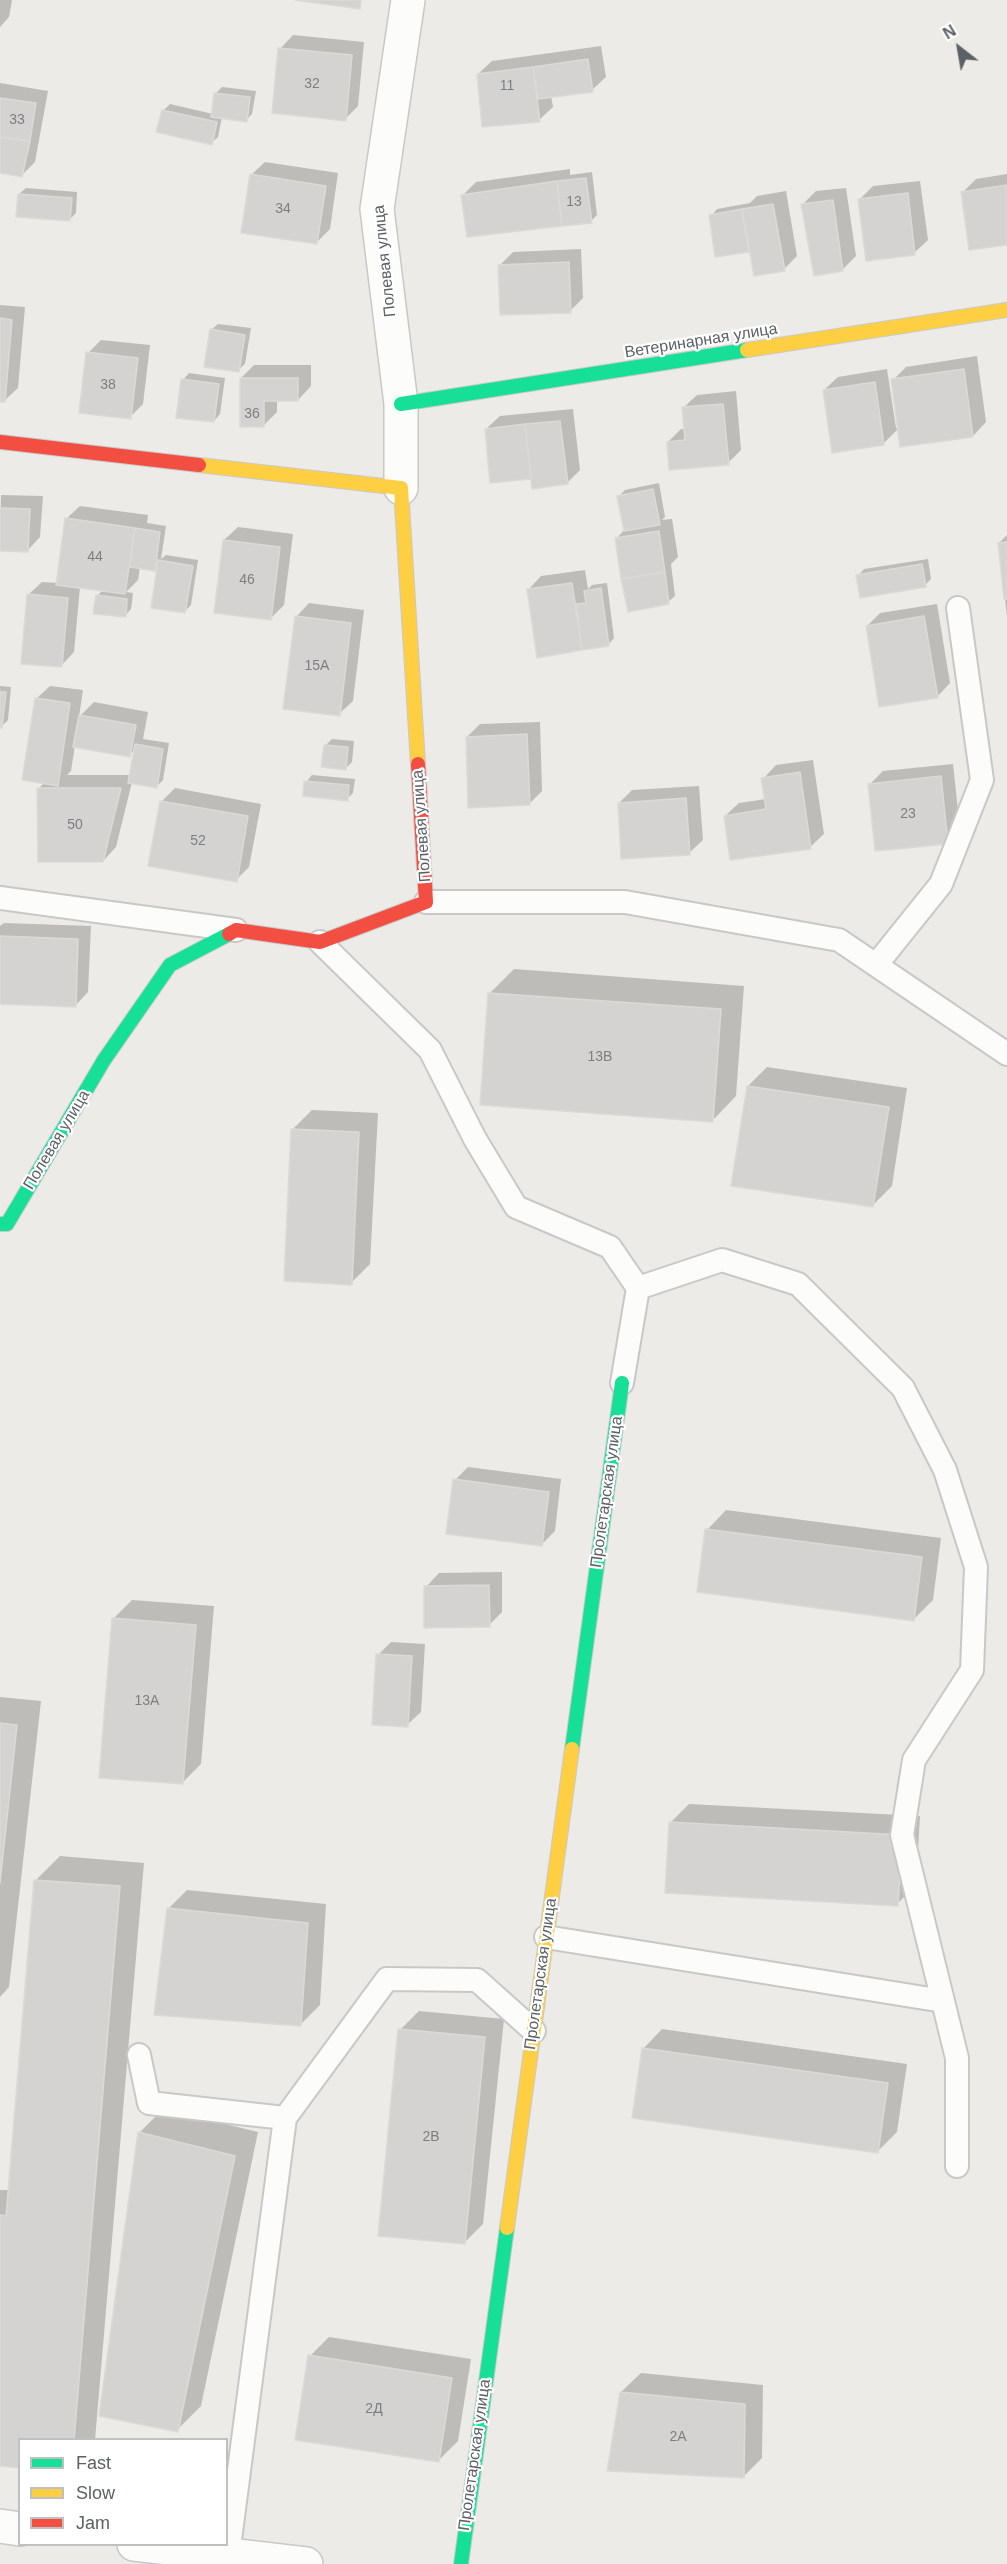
<!DOCTYPE html>
<meta charset="utf-8">
<style>
body{margin:0}
#map{position:relative;width:1007px;height:2564px;overflow:hidden;background:#edebe7;font-family:Helvetica,sans-serif}
canvas{display:block}
.legend{position:absolute;left:18px;top:2438px;width:210px;height:108px;box-sizing:border-box;background:#fff;border:2px solid #bec0c2;margin:0;padding:8px 10px;list-style:none;font-size:18px;color:#5c6166}
.legend li{display:flex;align-items:center;gap:12px;height:30px}
.legend b{width:30px;border:2px solid #bec0c2}
.north{position:absolute;left:929px;top:18px;width:60px;height:60px;-webkit-text-stroke:4px #fff;paint-order:stroke;rotate:329deg;font-size:16px;font-weight:700;line-height:24px;text-align:center;color:#5c6166}
.north::after{content:'';display:block;margin:auto;width:21px;height:27px;background:#5c6166;clip-path:polygon(50% 0,100% 100%,50% 72%,0 100%)}
</style>
<div id="map">
<canvas width="1007" height="2564"></canvas>
<ul class="legend">
<li><b style="height:8px;background:#16e098"></b>Fast</li>
<li><b style="height:8px;background:#ffcf43"></b>Slow</li>
<li><b style="height:8px;background:#f24e42"></b>Jam</li>
</ul>
<div class="north">N</div>
</div>
<script>
const c = document.querySelector('canvas').getContext('2d');
c.lineJoin = 'round';
function fill(path, color) { c.fillStyle = color; c.fill(path, 'evenodd'); }
const toPath = rows => new Path2D(rows.map(r => 'M' + r).join(''));
function strokePath(path, color, width, dash) { c.strokeStyle = color; c.lineWidth = width; c.lineCap = dash ? 'butt' : 'round'; c.setLineDash(dash || []); c.stroke(path); }
function label(font, color, halo, rows, align = 'center') {
  c.font = font + ' Helvetica,sans-serif'; c.lineWidth = 4.5; c.setLineDash([]); c.textBaseline = 'middle'; c.strokeStyle = halo; c.fillStyle = color; for (const [text, x, y, turn = 0] of rows) {
    c.save(); c.translate(x, y); c.rotate((+turn || 0) * Math.PI / 180); c.textAlign = isNaN(turn) ? turn : align; if (halo) c.strokeText(text, 0, 0); c.fillText(text, 0, 0); c.restore();
  }
}
const shadow = toPath([
 [0,0,12,0,9,17,0,27],
 [293,35,364,42,358,106,345,119,280,49],
 [601,46,606,77,592,90,551,96,553,107,539,120,478,74,492,61],
 [0,83,48,91,35,162,21,176,0,172],
 [222,87,256,91,252,114,246,120,222,117,218,137,211,143,163,111,170,104,213,114,215,94],
 [265,162,338,173,330,229,316,243,251,175],
 [570,169,570,175,592,172,597,215,591,221,463,195,476,182],
 [1007,174,1007,243,963,192,976,179],
 [920,181,928,240,914,253,860,199,873,186],
 [26,188,77,192,76,213,70,219,19,194],
 [846,188,856,256,842,270,803,204,816,191],
 [786,191,797,256,784,269,751,248,716,255,711,216,717,209,750,203,757,196],
 [581,249,583,298,570,311,500,265,513,252],
 [0,305,25,307,18,388,4,401,0,401],
 [218,324,251,328,245,364,238,370,211,330],
 [101,340,150,345,143,404,130,417,88,353],
 [977,356,986,422,973,436,899,428,883,444,824,390,838,377,887,369,896,428,899,428,893,380,906,367],
 [254,365,311,365,311,386,298,400,277,400,277,412,264,425,241,378],
 [189,373,225,378,220,414,214,421,183,380],
 [736,391,741,450,728,463,668,442,681,429,685,429,683,408,697,395],
 [573,409,580,470,567,483,533,478,486,429,500,416],
 [659,483,665,517,662,520,672,519,678,557,671,564,675,596,668,602,617,538,625,529,619,496,625,490],
 [1,495,43,496,40,537,27,551,0,549],
 [80,506,148,515,147,523,166,526,161,559,166,555,198,560,191,605,185,611,159,565,154,569,140,567,138,580,126,592,133,593,131,609,125,616,97,596,103,590,80,587,74,652,61,666,28,595,42,582,58,583,66,519],
 [238,527,293,534,284,605,271,618,224,540],
 [1007,535,1007,617,999,543],
 [928,559,931,579,925,585,858,576,864,569],
 [585,570,588,589,592,585,607,583,614,638,608,645,538,656,528,590,541,576],
 [309,603,364,610,353,701,339,714,296,617],
 [937,604,950,683,937,697,867,626,880,613],
 [0,686,11,687,8,720,2,726],
 [50,686,83,690,79,717,94,702,148,712,143,739,169,743,163,780,157,786,132,782,116,847,103,861,39,788,45,782,36,699],
 [75,745,129,755,136,749,131,775,67,775,71,771],
 [540,722,542,791,529,804,467,737,480,724],
 [332,739,354,741,352,762,346,768,325,746],
 [813,760,824,834,810,847,725,816,739,803,766,799,763,779,776,765],
 [953,764,960,829,947,842,870,784,883,771],
 [312,775,355,779,353,793,347,799,306,782],
 [699,786,703,840,689,853,619,803,632,790],
 [175,788,261,804,249,867,236,880,161,802],
 [4,923,91,926,88,992,75,1006,0,1002,0,926],
 [514,969,744,986,736,1096,712,1121,490,993],
 [767,1067,907,1088,892,1186,873,1205,748,1086],
 [312,1110,378,1113,370,1264,351,1283,293,1129],
 [468,1467,561,1479,555,1531,541,1545,455,1480],
 [726,1510,941,1538,933,1600,914,1619,707,1530],
 [502,1572,502,1612,489,1625,426,1587,439,1573],
 [132,1600,214,1606,201,1764,182,1783,113,1619],
 [391,1642,425,1644,421,1712,407,1725,378,1655],
 [0,1697,41,1701,9,1987,0,1997],
 [689,1804,920,1816,916,1885,897,1904,670,1823],
 [904,1827,900,1886,897,1886],
 [60,1856,144,1863,95,2440,20,2440,0,2464,0,2190,10,2190,36,1880],
 [187,1890,326,1904,320,2005,301,2024,168,1909],
 [419,2011,504,2019,483,2224,464,2243,400,2030],
 [662,2029,907,2064,897,2132,878,2151,643,2049],
 [163,2109,258,2132,201,2406,177,2430,139,2133],
 [329,2337,471,2359,458,2441,439,2460,310,2356],
 [641,2373,763,2385,762,2458,743,2477,621,2392]
]);
const building = toPath([
 [295,0,361,0,360,9,295,0],
 [278,48,352,55,346,121,272,113,278,48],
 [588,59,593,92,538,99,533,67,588,59],
 [533,67,540,122,482,127,477,74,533,67],
 [214,93,250,97,247,122,211,117,214,93],
 [0,98,36,103,30,141,0,137,0,98],
 [162,110,217,122,212,145,156,132,162,110],
 [0,137,30,141,22,177,0,173,0,137],
 [250,174,326,186,317,244,241,233,250,174],
 [586,178,592,223,562,226,557,181,586,178],
 [557,181,562,226,467,237,461,195,557,181],
 [1007,185,1007,245,969,250,961,192,1007,185],
 [908,193,915,255,866,261,858,199,908,193],
 [18,194,72,198,70,221,16,217,18,194],
 [833,200,843,271,814,276,801,204,833,200],
 [773,204,785,271,754,276,742,209,773,204],
 [742,209,749,252,715,257,709,215,742,209],
 [569,262,571,313,500,315,498,265,569,262],
 [0,318,12,320,5,402,0,402,0,318],
 [210,329,245,335,239,372,204,367,210,329],
 [86,352,138,358,131,419,79,413,86,352],
 [964,369,973,437,900,447,891,379,964,369],
 [240,378,298,378,298,401,264,401,264,427,240,427,240,378],
 [181,379,219,384,214,422,176,418,181,379],
 [875,382,884,445,832,453,823,390,875,382],
 [723,404,729,465,669,470,667,442,685,440,682,407,723,404],
 [560,421,568,484,532,489,525,424,560,421],
 [525,424,531,479,490,483,485,429,525,424],
 [653,489,660,525,624,531,617,496,653,489],
 [0,508,30,509,28,552,0,551,0,508],
 [65,518,135,528,125,594,56,585,65,518],
 [135,528,160,532,155,571,130,567,135,528],
 [659,531,665,572,621,579,615,538,659,531],
 [223,540,280,547,271,620,214,613,223,540],
 [1007,542,1007,599,1004,599,998,543,1007,542],
 [158,560,193,566,185,613,151,608,158,560],
 [922,564,926,587,860,598,856,575,922,564],
 [665,572,669,604,628,612,621,579,665,572],
 [572,583,582,650,537,658,527,589,572,583],
 [601,588,609,646,582,650,576,604,586,603,584,591,601,588],
 [27,594,68,598,62,667,21,664,27,594],
 [96,595,127,599,126,617,93,614,96,595],
 [295,616,351,623,340,716,283,709,295,616],
 [924,616,938,698,879,707,866,626,924,616],
 [0,692,6,692,2,728,0,728,0,692],
 [35,698,70,703,58,786,22,780,35,698],
 [79,715,136,725,130,757,73,747,79,715],
 [527,734,530,805,468,808,466,737,527,734],
 [135,744,163,749,157,788,128,783,135,744],
 [324,745,348,747,346,770,321,767,324,745],
 [800,772,811,849,730,860,724,816,766,809,761,778,800,772],
 [941,776,948,844,875,851,868,784,941,776],
 [304,781,349,785,348,801,303,796,304,781],
 [37,788,121,788,103,862,38,862,37,788],
 [686,798,690,855,621,859,618,803,686,798],
 [160,801,248,816,237,882,148,866,160,801],
 [0,936,78,939,76,1007,0,1004,0,936],
 [488,993,721,1009,713,1122,480,1105,488,993],
 [747,1086,889,1107,873,1207,731,1186,747,1086],
 [291,1129,359,1132,352,1285,284,1281,291,1129],
 [453,1479,549,1492,542,1546,446,1534,453,1479],
 [705,1529,922,1557,914,1621,697,1592,705,1529],
 [489,1585,490,1627,424,1628,424,1586,489,1585],
 [112,1618,196,1625,183,1784,99,1778,112,1618],
 [376,1654,412,1656,408,1727,372,1725,376,1654],
 [0,1723,17,1725,0,1883,0,1723],
 [669,1822,902,1835,898,1906,665,1893,669,1822],
 [34,1880,120,1886,74,2440,20,2440,20,2468,0,2466,0,2215,6,2216,34,1880],
 [167,1908,308,1923,301,2026,154,2015,167,1908],
 [398,2029,485,2037,465,2244,378,2236,398,2029],
 [642,2048,888,2083,878,2153,632,2118,642,2048],
 [138,2132,235,2156,178,2432,99,2416,138,2132],
 [308,2355,452,2378,439,2462,295,2440,308,2355],
 [620,2392,745,2404,744,2478,607,2471,620,2392]
]);
const lane = toPath([
 [0,898,236,930],
 [426,902,625,902,839,940,1007,1054],
 [320,942,430,1050,475,1139,516,1207,610,1247,638,1288,622,1383],
 [876,965,941,884,982,780,958,608],
 [638,1288,722,1260,798,1284,903,1388,945,1470,976,1567,972,1670,914,1760,902,1835,957,2058,957,2166],
 [546,1937,943,2001],
 [139,2055,149,2103,285,2118,228,2555],
 [285,2118,387,1979,477,1980,534,2031]
]);
const street = toPath([
 [401,488,401,404,377,209,408,0],
 [0,2526,20,2529],
 [134,2544,306,2564]
]);
const fast = toPath([
 [401,404,747,350],
 [0,1224,7,1224,104,1060,170,965,229,934],
 [572,1749,622,1383],
 [461,2564,507,2228]
]);
const slow = toPath([
 [747,350,1007,310],
 [199,465,401,488,418,764],
 [507,2228,572,1749]
]);
const jam = toPath([
 [0,442,199,465],
 [229,934,236,930,320,942,426,902,418,764]
]);
const numberNames = [
 ["32",312,84],
 ["11",507,86],
 ["33",17,120],
 ["13",574,202],
 ["34",283,209],
 ["38",108,385],
 ["36",252,414],
 ["44",95,557],
 ["46",247,580],
 ["15А",317,666],
 ["23",908,814],
 ["50",75,825],
 ["52",198,841],
 ["13В",600,1057],
 ["13А",147,1701],
 ["2В",431,2137],
 ["2Д",374,2409],
 ["2А",678,2437]
];
const streetNames = [
 ["Полевая улица",385,261,-96],
 ["Ветеринарная улица",701,341,-9],
 ["Полевая улица",422,826,-94],
 ["Полевая улица",57,1140,-59],
 ["Пролетарская улица",607,1492,-82],
 ["Пролетарская улица",541,1974,-82],
 ["Пролетарская улица",475,2455,-82]
];
fill(shadow, '#0003');
fill(building, '#d5d3d1');
strokePath(building, '#dcdad6', 1.5);
strokePath(lane, '#c8c8c8', 26);
strokePath(street, '#c8c8c8', 36);
strokePath(fast, '#c9c9c9', 16);
strokePath(slow, '#c9c9c9', 16);
strokePath(jam, '#c9c9c9', 16);
strokePath(lane, '#fcfcfb', 22);
strokePath(street, '#fcfcfb', 33);
strokePath(fast, '#16e098', 14);
strokePath(slow, '#ffcf43', 14);
strokePath(jam, '#f24e42', 14);
label('14px', '#7c7f82', null, numberNames);
label('16px', '#5c6166', '#fff', streetNames);
</script>
